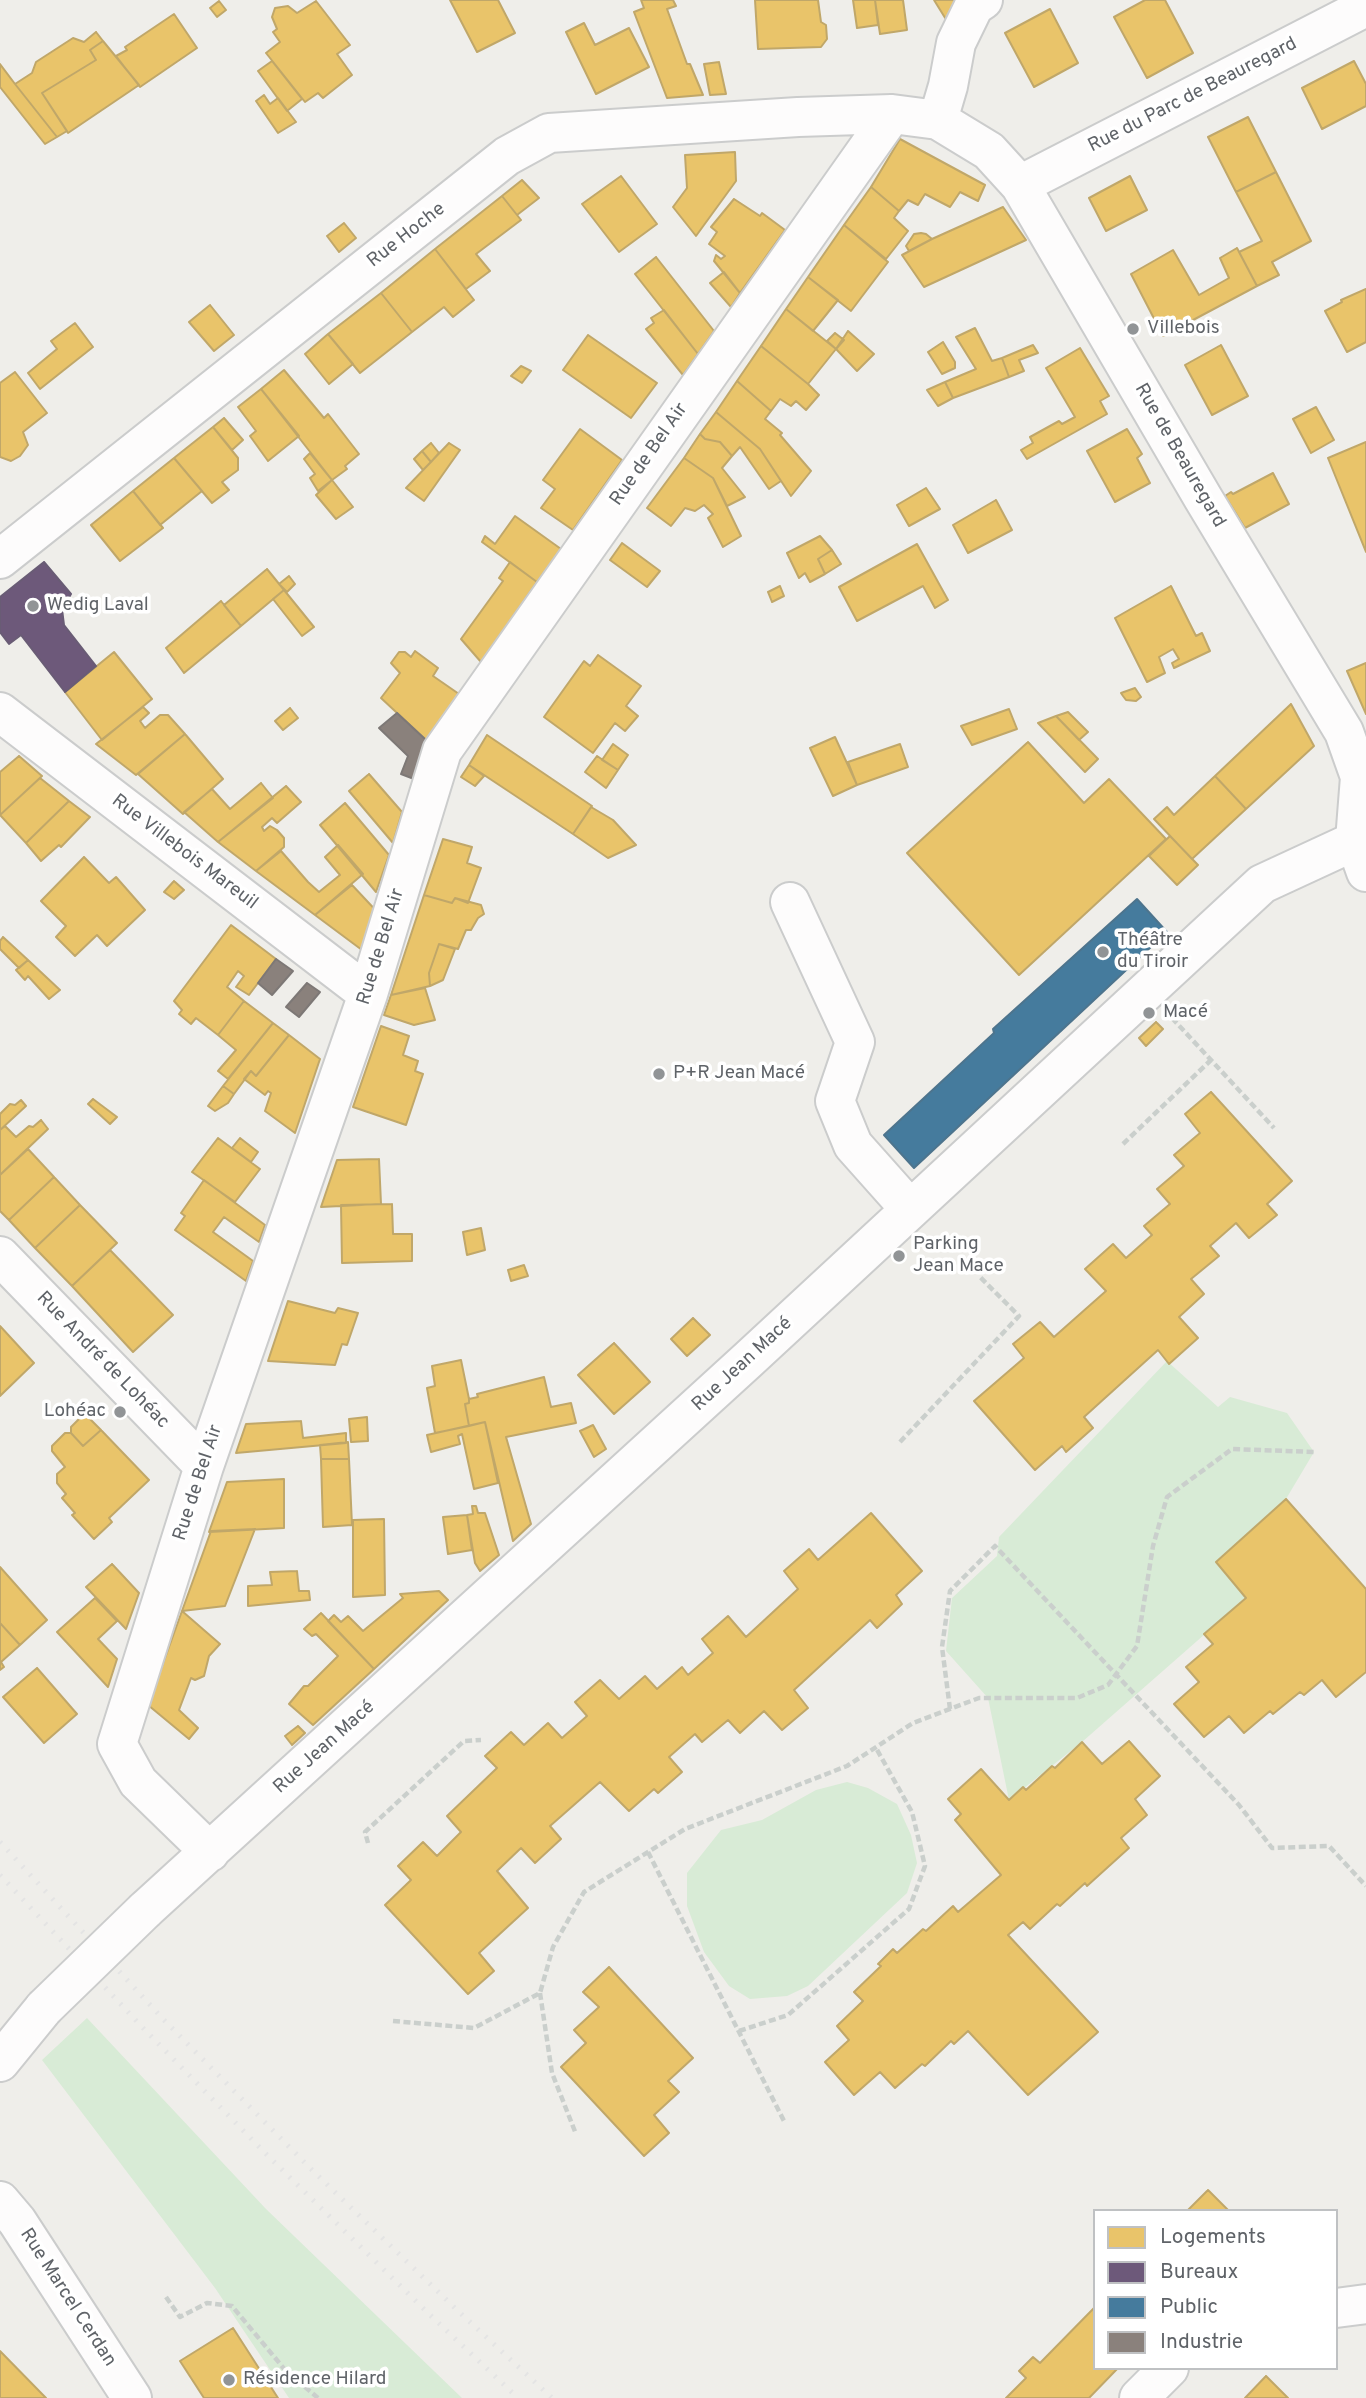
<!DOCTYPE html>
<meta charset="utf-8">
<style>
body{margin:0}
#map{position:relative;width:1366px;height:2398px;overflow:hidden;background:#efeeea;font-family:Overpass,sans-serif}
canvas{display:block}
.legend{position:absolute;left:1093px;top:2209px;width:245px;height:161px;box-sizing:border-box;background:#fff;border:2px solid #bfc1c3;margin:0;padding:9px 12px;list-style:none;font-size:21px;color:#5f6368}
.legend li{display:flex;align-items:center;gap:14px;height:35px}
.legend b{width:35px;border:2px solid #bfc1c3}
</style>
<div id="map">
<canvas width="1366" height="2398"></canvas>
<ul class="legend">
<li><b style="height:19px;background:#e9c46a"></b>Logements</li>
<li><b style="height:19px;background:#6d597a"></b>Bureaux</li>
<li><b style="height:19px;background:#457b9d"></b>Public</li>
<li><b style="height:19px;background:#8a817c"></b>Industrie</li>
</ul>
</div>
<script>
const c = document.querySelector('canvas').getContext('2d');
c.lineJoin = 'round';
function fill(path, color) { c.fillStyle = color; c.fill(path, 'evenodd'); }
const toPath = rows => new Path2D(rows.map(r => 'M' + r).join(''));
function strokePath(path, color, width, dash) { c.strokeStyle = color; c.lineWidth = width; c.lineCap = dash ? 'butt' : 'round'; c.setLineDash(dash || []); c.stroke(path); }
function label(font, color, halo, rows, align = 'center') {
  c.font = font + ' Overpass,sans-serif'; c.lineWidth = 7; c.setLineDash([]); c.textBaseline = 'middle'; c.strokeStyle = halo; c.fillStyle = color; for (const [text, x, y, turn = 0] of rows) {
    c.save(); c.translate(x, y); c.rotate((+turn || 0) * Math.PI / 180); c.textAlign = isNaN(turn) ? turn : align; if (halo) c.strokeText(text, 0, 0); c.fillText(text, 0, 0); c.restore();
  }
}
const green = toPath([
 [1167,1361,1218,1407,1230,1397,1287,1413,1314,1452,1286,1499,1216,1562,1246,1598,1082,1742,1009,1800,988,1698,946,1651,952,1598,997,1556,999,1537],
 [847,1782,868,1788,897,1804,911,1835,917,1863,907,1893,808,1986,787,1996,750,1999,729,1986,704,1952,687,1906,687,1873,721,1830,762,1820,816,1790],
 [87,2018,266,2209,462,2398,289,2398,215,2288,42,2060]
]);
const homes = toPath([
 [450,0,498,0,515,33,477,52,450,0],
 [641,0,673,0,676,6,667,9,687,64,690,64,703,95,667,98,634,12,644,8,641,0],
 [755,0,818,0,821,22,826,25,827,39,821,47,758,49,755,0],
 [853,0,875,0,878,25,857,28,853,0],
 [875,0,903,0,907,30,880,34,875,0],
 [934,0,964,0,947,21,934,0],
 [1145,0,1165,0,1193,53,1147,78,1114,17,1145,0],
 [219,1,226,10,217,17,210,8,219,1],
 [316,1,350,45,337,54,352,75,323,98,318,93,305,102,266,53,280,42,273,32,277,29,272,17,275,8,288,6,297,13,316,1],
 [1050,9,1078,63,1034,87,1005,33,1050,9],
 [174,14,197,48,140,87,116,56,127,50,125,47,174,14],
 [584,23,595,45,629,28,649,67,596,94,566,32,584,23],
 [96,32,103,41,90,50,96,60,42,93,67,131,57,137,15,84,32,73,36,62,73,38,84,42,96,32],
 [103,41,139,85,68,133,42,93,96,60,90,50,103,41],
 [272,61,302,99,287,111,258,71,272,61],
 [1354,61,1366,84,1366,106,1322,129,1302,88,1354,61],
 [719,62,726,94,710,95,704,64,719,62],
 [0,64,15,84,57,137,45,144,0,87,0,64],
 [264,95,270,104,278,98,296,122,278,133,256,101,264,95],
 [1248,117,1276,172,1236,192,1208,137,1248,117],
 [900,139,985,185,978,201,960,192,950,207,925,194,918,205,908,200,899,211,871,187,900,139],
 [735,152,736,181,696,236,673,207,687,188,685,155,735,152],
 [1276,172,1311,241,1272,262,1279,275,1257,286,1239,252,1262,241,1236,192,1276,172],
 [621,176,657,224,619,252,582,204,621,176],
 [1130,176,1147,210,1106,231,1089,198,1130,176],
 [522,180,539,198,517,215,502,196,522,180],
 [871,187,899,211,894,218,908,231,886,259,844,225,871,187],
 [502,196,521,220,476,254,490,271,466,289,435,249,502,196],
 [734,199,760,216,762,213,785,230,740,293,714,261,716,255,721,259,725,256,709,244,717,232,711,227,734,199],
 [1003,207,1026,240,924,287,902,255,932,239,1003,207],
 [344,223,356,238,339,252,327,236,344,223],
 [844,225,888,262,851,311,808,277,844,225],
 [921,233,926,234,932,239,909,251,906,246,914,234,921,233],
 [1237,248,1257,286,1163,336,1131,274,1173,250,1199,295,1229,278,1220,258,1237,248],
 [435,249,474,300,453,317,444,307,412,332,381,293,435,249],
 [656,257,714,331,698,354,635,274,656,257],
 [724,272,740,293,731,307,710,283,724,272],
 [808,277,838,300,813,331,786,309,808,277],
 [1366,289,1366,342,1347,352,1325,311,1342,302,1341,300,1366,289],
 [381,293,412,332,360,373,328,334,381,293],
 [210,305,234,335,214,351,189,322,210,305],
 [786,309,836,349,808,384,761,346,786,309],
 [664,310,698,354,683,375,646,329,654,323,651,318,664,310],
 [75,323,93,347,40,389,28,373,57,349,51,341,75,323],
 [975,328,992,361,1002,358,1009,377,953,398,945,382,976,369,956,337,975,328],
 [848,331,874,354,857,371,836,349,848,331],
 [835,333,844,340,836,349,827,341,835,333],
 [328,334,353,364,329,384,305,354,328,334],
 [588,335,657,383,631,418,563,370,588,335],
 [943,342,955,362,955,368,942,374,928,352,943,342],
 [1033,345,1038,353,1019,360,1024,371,1009,377,1002,358,1033,345],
 [1221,345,1248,396,1212,415,1185,365,1221,345],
 [761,346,808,384,819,395,806,410,796,401,791,406,780,399,771,411,737,381,761,346],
 [1080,348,1109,396,1100,401,1107,414,1027,459,1021,450,1033,443,1030,437,1059,421,1062,424,1075,417,1046,368,1080,348],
 [521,366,531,371,522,383,511,376,521,366],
 [284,370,324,418,328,414,359,454,345,466,347,469,332,480,261,389,284,370],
 [15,372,47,413,23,432,28,445,20,456,11,461,0,457,0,383,15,372],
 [737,381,771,411,765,419,782,433,780,435,811,471,791,496,760,449,716,412,737,381],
 [945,382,953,398,938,406,927,390,945,382],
 [261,389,299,436,268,461,250,436,256,431,238,407,261,389],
 [1316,407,1334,440,1311,453,1293,419,1316,407],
 [716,412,760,449,781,481,769,489,740,447,732,456,720,442,705,439,700,434,716,412],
 [224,418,243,440,232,450,213,427,224,418],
 [213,427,238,458,238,470,222,482,229,490,212,503,174,458,213,427],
 [580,429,622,460,573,530,541,508,555,489,543,480,580,429],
 [1127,429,1142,454,1137,458,1150,483,1115,502,1087,451,1127,429],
 [700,434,705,439,720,442,732,456,722,468,745,497,727,506,713,478,684,458,700,434],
 [1366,442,1366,552,1328,458,1366,442],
 [431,443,439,453,431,462,422,451,431,443],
 [449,443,460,450,424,501,406,488,449,443],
 [422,451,431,462,423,470,414,459,422,451],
 [310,453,332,480,318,491,310,478,315,474,304,459,310,453],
 [174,458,202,491,160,525,133,491,174,458],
 [684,458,713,478,741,536,723,547,708,518,713,514,704,505,695,511,685,508,671,526,647,508,684,458],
 [1273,473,1289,504,1245,528,1225,496,1231,492,1233,494,1273,473],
 [332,480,353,507,336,519,316,495,332,480],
 [926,488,940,509,909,526,897,505,926,488],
 [133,491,163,528,120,561,91,525,133,491],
 [996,500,1012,530,968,553,953,525,996,500],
 [515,516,561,549,537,582,482,542,485,536,495,544,515,516],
 [820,536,832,550,818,559,825,574,810,582,805,573,799,578,787,553,820,536],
 [622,543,660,571,647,587,610,560,622,543],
 [917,544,948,600,935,608,923,586,857,621,839,587,917,544],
 [832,550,841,564,825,574,818,559,832,550],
 [510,562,537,582,481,662,461,639,503,581,499,578,510,562],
 [267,569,284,590,241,626,224,605,267,569],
 [289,576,295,584,287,592,279,584,289,576],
 [780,586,784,596,772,602,768,592,780,586],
 [1171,586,1196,636,1202,633,1210,651,1174,668,1172,663,1179,659,1173,649,1159,657,1165,673,1147,682,1115,618,1171,586],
 [284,590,314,627,302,636,273,599,284,590],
 [221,601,241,626,184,673,166,648,221,601],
 [415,651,438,668,433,676,459,694,426,740,381,698,400,673,391,663,399,652,405,652,411,657,415,651],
 [114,652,152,699,102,740,65,692,114,652],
 [598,655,641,686,626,706,638,716,625,731,615,723,593,753,544,717,584,661,590,666,598,655],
 [1366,663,1366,714,1347,671,1366,663],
 [1135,688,1141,697,1136,701,1126,700,1123,696,1121,693,1135,688],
 [1291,704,1314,746,1246,809,1215,776,1291,704],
 [143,707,149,713,140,721,145,728,160,715,168,715,185,734,136,775,96,744,143,707],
 [290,708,298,718,283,730,275,721,290,708],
 [1009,709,1017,729,972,745,961,726,1009,709],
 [1068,712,1088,732,1079,740,1056,716,1068,712],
 [1056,716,1098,759,1085,772,1038,723,1056,716],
 [185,734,223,779,183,814,138,774,185,734],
 [487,735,592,806,573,834,469,765,487,735],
 [835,737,857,785,833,796,810,748,835,737],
 [1028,742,1084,803,1109,779,1166,839,1019,975,907,853,1028,742],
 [613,744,628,755,618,770,602,760,613,744],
 [900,744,908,767,857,785,848,762,900,744],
 [19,756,42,776,0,815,0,772,19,756],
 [597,756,618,770,606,788,585,772,597,756],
 [469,765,484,776,475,786,461,777,469,765],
 [369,774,402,812,393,843,349,791,369,774],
 [1215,776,1246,809,1192,859,1154,819,1167,807,1174,815,1215,776],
 [40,778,69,801,26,843,0,815,40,778],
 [261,783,273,798,218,842,184,812,212,789,230,809,261,783],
 [286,786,301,802,277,823,272,818,262,827,264,831,270,826,277,830,284,838,284,847,256,871,218,842,286,786],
 [69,801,90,817,61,847,59,845,41,861,26,843,69,801],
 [345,803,389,855,376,892,320,825,345,803],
 [591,807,613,820,636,845,608,858,573,834,591,807],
 [1170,836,1198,865,1177,885,1149,856,1170,836],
 [443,839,472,847,467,863,481,868,468,903,455,898,452,903,424,895,443,839],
 [338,845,363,874,315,915,256,871,281,851,308,882,319,892,340,875,325,857,338,845],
 [84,857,109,883,116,877,145,910,107,946,97,935,75,956,56,937,66,926,41,901,84,857],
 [174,881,184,890,174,899,164,892,174,881],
 [352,885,382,917,366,953,315,915,352,885],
 [424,895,452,903,455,898,481,905,484,914,478,918,471,930,466,930,458,949,439,944,429,973,430,986,391,995,424,895],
 [231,925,276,959,249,995,236,987,244,976,238,971,227,987,244,1001,218,1035,196,1018,191,1024,179,1014,182,1010,174,1001,231,925],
 [3,937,28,960,19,968,0,949,0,941,3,937],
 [439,944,455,949,443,980,430,986,429,973,439,944],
 [28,960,60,990,49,999,28,976,25,980,16,970,28,960],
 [425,988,435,1020,414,1025,384,1015,391,995,425,988],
 [244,1001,273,1023,228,1079,218,1071,236,1050,218,1035,244,1001],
 [1156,1022,1163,1029,1146,1046,1139,1038,1156,1022],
 [273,1023,289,1035,256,1076,251,1071,234,1094,223,1086,273,1023],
 [381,1026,409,1036,403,1055,418,1061,415,1071,423,1074,406,1125,353,1107,381,1026],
 [289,1035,320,1059,295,1133,265,1111,271,1093,268,1091,265,1095,244,1079,251,1071,256,1076,289,1035],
 [223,1086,234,1094,228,1103,215,1111,208,1106,223,1086],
 [1211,1092,1292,1181,1267,1204,1277,1215,1249,1238,1236,1223,1210,1246,1219,1256,1191,1279,1204,1294,1179,1317,1198,1338,1169,1364,1158,1350,1084,1417,1093,1428,1066,1452,1062,1446,1035,1470,974,1401,1024,1358,1013,1344,1040,1322,1054,1337,1106,1291,1085,1269,1113,1244,1126,1258,1152,1235,1144,1226,1170,1204,1157,1189,1184,1166,1174,1155,1200,1133,1185,1114,1211,1092],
 [93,1099,117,1117,110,1124,88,1104,93,1099],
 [21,1100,26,1106,0,1130,0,1114,10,1104,15,1105,21,1100],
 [41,1120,48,1129,0,1175,0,1130,5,1126,16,1137,29,1126,33,1127,41,1120],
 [218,1138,260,1169,235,1202,192,1172,218,1138],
 [240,1138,258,1152,251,1162,232,1148,240,1138],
 [28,1149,54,1177,9,1220,0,1211,0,1175,28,1149],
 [379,1159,381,1204,321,1207,337,1160,379,1159],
 [54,1177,80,1205,35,1248,9,1220,54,1177],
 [204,1180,265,1225,259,1242,224,1217,213,1232,253,1261,246,1281,175,1230,185,1216,181,1213,204,1180],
 [392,1204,393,1234,412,1234,412,1261,342,1263,341,1205,392,1204],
 [80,1205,117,1243,72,1286,35,1248,80,1205],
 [481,1228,485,1250,467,1255,463,1232,481,1228],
 [110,1250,173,1315,133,1352,72,1286,110,1250],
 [524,1265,528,1276,511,1281,508,1270,524,1265],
 [288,1301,335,1313,338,1308,358,1313,347,1345,342,1344,335,1365,268,1361,288,1301],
 [693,1318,710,1335,687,1356,671,1339,693,1318],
 [0,1326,34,1363,0,1396,0,1326],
 [614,1343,650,1382,614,1414,578,1375,614,1343],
 [461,1360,469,1399,469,1403,465,1404,469,1426,435,1433,427,1388,435,1386,432,1366,461,1360],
 [544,1377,551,1407,571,1403,576,1423,506,1437,531,1524,513,1541,485,1422,469,1426,465,1404,469,1403,469,1399,478,1397,477,1394,544,1377],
 [81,1417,88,1417,101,1430,83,1446,71,1433,71,1427,81,1417],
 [367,1417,368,1441,351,1442,349,1419,367,1417],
 [301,1421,303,1438,346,1433,346,1443,236,1453,246,1424,301,1421],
 [485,1422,498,1483,474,1489,462,1434,458,1436,460,1444,431,1452,427,1435,485,1422],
 [593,1425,606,1449,594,1457,580,1431,593,1425],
 [101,1430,149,1480,109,1518,112,1522,94,1539,72,1515,75,1513,62,1498,66,1494,57,1483,57,1474,65,1467,52,1451,52,1446,65,1433,71,1433,83,1446,101,1430],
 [348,1442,349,1459,321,1459,320,1445,348,1442],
 [321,1459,349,1459,352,1525,323,1527,321,1459],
 [284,1479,284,1528,209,1532,227,1482,284,1479],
 [1286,1499,1366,1589,1366,1672,1336,1697,1322,1680,1304,1695,1300,1692,1273,1714,1270,1711,1244,1733,1229,1716,1204,1737,1174,1704,1199,1682,1186,1667,1213,1644,1204,1634,1246,1598,1216,1562,1286,1499],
 [472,1506,476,1506,478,1513,485,1513,499,1555,480,1571,475,1563,467,1515,473,1514,472,1506],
 [871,1513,922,1571,896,1595,902,1604,877,1628,870,1620,794,1690,808,1708,782,1730,764,1711,740,1733,728,1720,702,1742,695,1734,669,1757,682,1772,658,1793,654,1789,629,1811,600,1782,550,1826,561,1839,535,1863,521,1848,497,1871,528,1908,479,1953,494,1971,468,1994,385,1905,411,1880,398,1866,423,1842,437,1856,461,1832,447,1816,497,1768,485,1756,511,1732,524,1745,548,1723,562,1738,587,1716,575,1702,600,1680,619,1699,645,1676,657,1689,682,1667,688,1675,713,1653,702,1639,728,1616,746,1637,798,1589,784,1571,809,1549,818,1560,871,1513],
 [467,1515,472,1550,448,1554,443,1517,467,1515],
 [384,1519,385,1595,353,1597,353,1520,384,1519],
 [255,1529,225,1606,182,1611,211,1531,255,1529],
 [112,1564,139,1593,126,1629,86,1587,112,1564],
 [0,1567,47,1620,20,1645,0,1623,0,1567],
 [297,1571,299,1591,309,1591,310,1600,248,1606,248,1586,272,1585,270,1572,297,1571],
 [439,1591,448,1600,374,1669,328,1621,334,1615,341,1622,348,1616,363,1631,403,1598,400,1594,439,1591],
 [95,1598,117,1621,98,1639,117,1659,108,1687,57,1632,95,1598],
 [182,1611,220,1644,209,1656,204,1676,195,1680,191,1678,179,1710,198,1728,189,1739,148,1705,182,1611],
 [321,1613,374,1669,313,1725,289,1704,304,1686,308,1686,338,1656,316,1634,312,1636,304,1629,321,1613],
 [0,1623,20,1645,1,1662,4,1667,0,1670,0,1623],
 [37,1668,77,1714,44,1743,3,1697,37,1668],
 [298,1726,305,1733,292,1745,285,1736,298,1726],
 [1129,1741,1160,1776,1135,1799,1147,1815,1121,1838,1129,1848,1087,1886,1085,1883,1060,1906,1057,1904,1030,1929,1023,1922,1008,1935,1098,2032,1028,2095,968,2031,954,2044,951,2041,925,2066,922,2064,895,2088,880,2072,854,2095,825,2062,849,2040,837,2026,863,2001,854,1992,881,1966,878,1964,893,1949,897,1953,923,1929,926,1931,953,1906,958,1912,1001,1875,955,1820,961,1814,948,1799,981,1769,1009,1800,1023,1787,1026,1790,1052,1766,1055,1768,1082,1742,1102,1764,1129,1741],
 [609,1967,693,2058,668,2081,679,2092,654,2115,669,2133,644,2156,561,2067,586,2043,574,2030,599,2007,583,1992,609,1967],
 [1208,2190,1229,2211,1187,2211,1208,2190],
 [1095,2307,1095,2368,1118,2368,1089,2398,1006,2398,1026,2378,1019,2371,1033,2357,1040,2363,1095,2307],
 [233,2328,278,2398,204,2398,180,2361,233,2328],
 [0,2351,46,2398,0,2398,0,2351],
 [1266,2376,1288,2398,1245,2398,1266,2376]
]);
const offices = toPath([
 [44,562,71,594,62,609,64,625,96,666,65,692,21,635,9,644,0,632,0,597,44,562]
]);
const public = toPath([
 [1137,899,1167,932,914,1168,884,1135,994,1033,993,1029,1137,899]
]);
const industry = toPath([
 [397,713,426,740,414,779,401,774,408,756,379,728,397,713],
 [276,959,293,971,272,995,258,983,276,959],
 [307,983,320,992,299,1017,286,1007,307,983]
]);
const path = toPath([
 [1172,1018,1274,1128],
 [1123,1144,1211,1060],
 [900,1442,1019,1316,980,1277],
 [950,1709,942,1647,950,1591,995,1546,1239,1805,1272,1848,1329,1846,1366,1886],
 [368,1843,365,1832,464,1741,481,1740],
 [648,1852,785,2123],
 [540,1993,552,2073,576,2134],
 [393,2021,474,2028,540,1993,553,1947,584,1892,685,1829,847,1766,913,1723,979,1698,1077,1698,1108,1685,1137,1646,1153,1546,1167,1497,1232,1449,1314,1452],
 [739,2031,788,2015,909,1909,925,1866,912,1812,876,1748],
 [166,2297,180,2317,207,2303,232,2306,286,2371,318,2398]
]);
const minor = toPath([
 [938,120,948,86,956,43,974,6,983,0],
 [1020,185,1366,7],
 [0,559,507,156,549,133,798,117,892,114,938,120,989,151,1020,185,1203,498,1344,732,1360,777,1355,841,1366,872],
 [0,712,368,994],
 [790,902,855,1042,835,1101,853,1145,910,1209],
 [0,1256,204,1466],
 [210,1852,138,1782,117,1744,204,1466,368,994,442,751,892,114],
 [145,1910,749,1359,1262,884,1355,841],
 [0,2062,44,2008],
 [0,2201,17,2221,132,2398],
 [1336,2308,1366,2304],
 [1139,2398,1169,2368]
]);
const rail = toPath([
 [0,1842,164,2020,312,2170,457,2310,552,2398],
 [0,1875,143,2028,268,2156,429,2314,518,2398]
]);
const minorBridge = toPath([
 [44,2008,145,1910]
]);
const markers = [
 [1133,329,7,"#919496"],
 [33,606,7,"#919496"],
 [1103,952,7,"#919496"],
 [1149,1013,7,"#919496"],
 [659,1074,7,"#919496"],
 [899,1256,7,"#919496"],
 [120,1412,7,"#919496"],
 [229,2380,7,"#919496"]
];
const streetNames = [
 ["Rue du Parc de Beauregard",1193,96,-27],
 ["Rue Hoche",407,236,-38],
 ["Rue de Bel Air",650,455,-55],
 ["Rue de Beauregard",1179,456,60],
 ["Rue Villebois Mareuil",184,853,37],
 ["Rue de Bel Air",382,947,-73],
 ["Rue André de Lohéac",102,1361,46],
 ["Rue Jean Macé",743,1365,-43],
 ["Rue de Bel Air",199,1483,-72],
 ["Rue Jean Macé",325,1748,-42],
 ["Rue Marcel Cerdan",67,2298,57]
];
const poiNames = [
 ["Villebois",1147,329],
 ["Wedig Laval",47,606],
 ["Théâtre",1117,941],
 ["du Tiroir",1117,963],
 ["Macé",1163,1013],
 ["P+R Jean Macé",673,1074],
 ["Parking",913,1245],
 ["Jean Mace",913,1267],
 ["Lohéac",106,1412,"right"],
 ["Résidence Hilard",243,2380]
];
fill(green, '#d8ebd6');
fill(homes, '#e9c46a');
strokePath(homes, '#c0a769', 2);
fill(offices, '#6d597a');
strokePath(offices, '#695c75', 2);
fill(public, '#457b9d');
strokePath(public, '#4d748d', 2);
fill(industry, '#8a817c');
strokePath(industry, '#7d7876', 2);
strokePath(minor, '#cbcccc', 42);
strokePath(path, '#cacfcc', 4.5, [7, 3.5]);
strokePath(minor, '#fdfcfc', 38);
strokePath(rail, '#e4e4e4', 5, [2, 9]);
strokePath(minorBridge, '#cbcccc', 42, []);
strokePath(minorBridge, '#fdfcfc', 38);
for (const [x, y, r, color] of markers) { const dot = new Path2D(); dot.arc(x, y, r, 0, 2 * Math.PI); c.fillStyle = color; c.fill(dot); strokePath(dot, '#fff', 2.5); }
label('19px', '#5f6368', '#fff', streetNames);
label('19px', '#5f6368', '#fff', poiNames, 'left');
</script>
